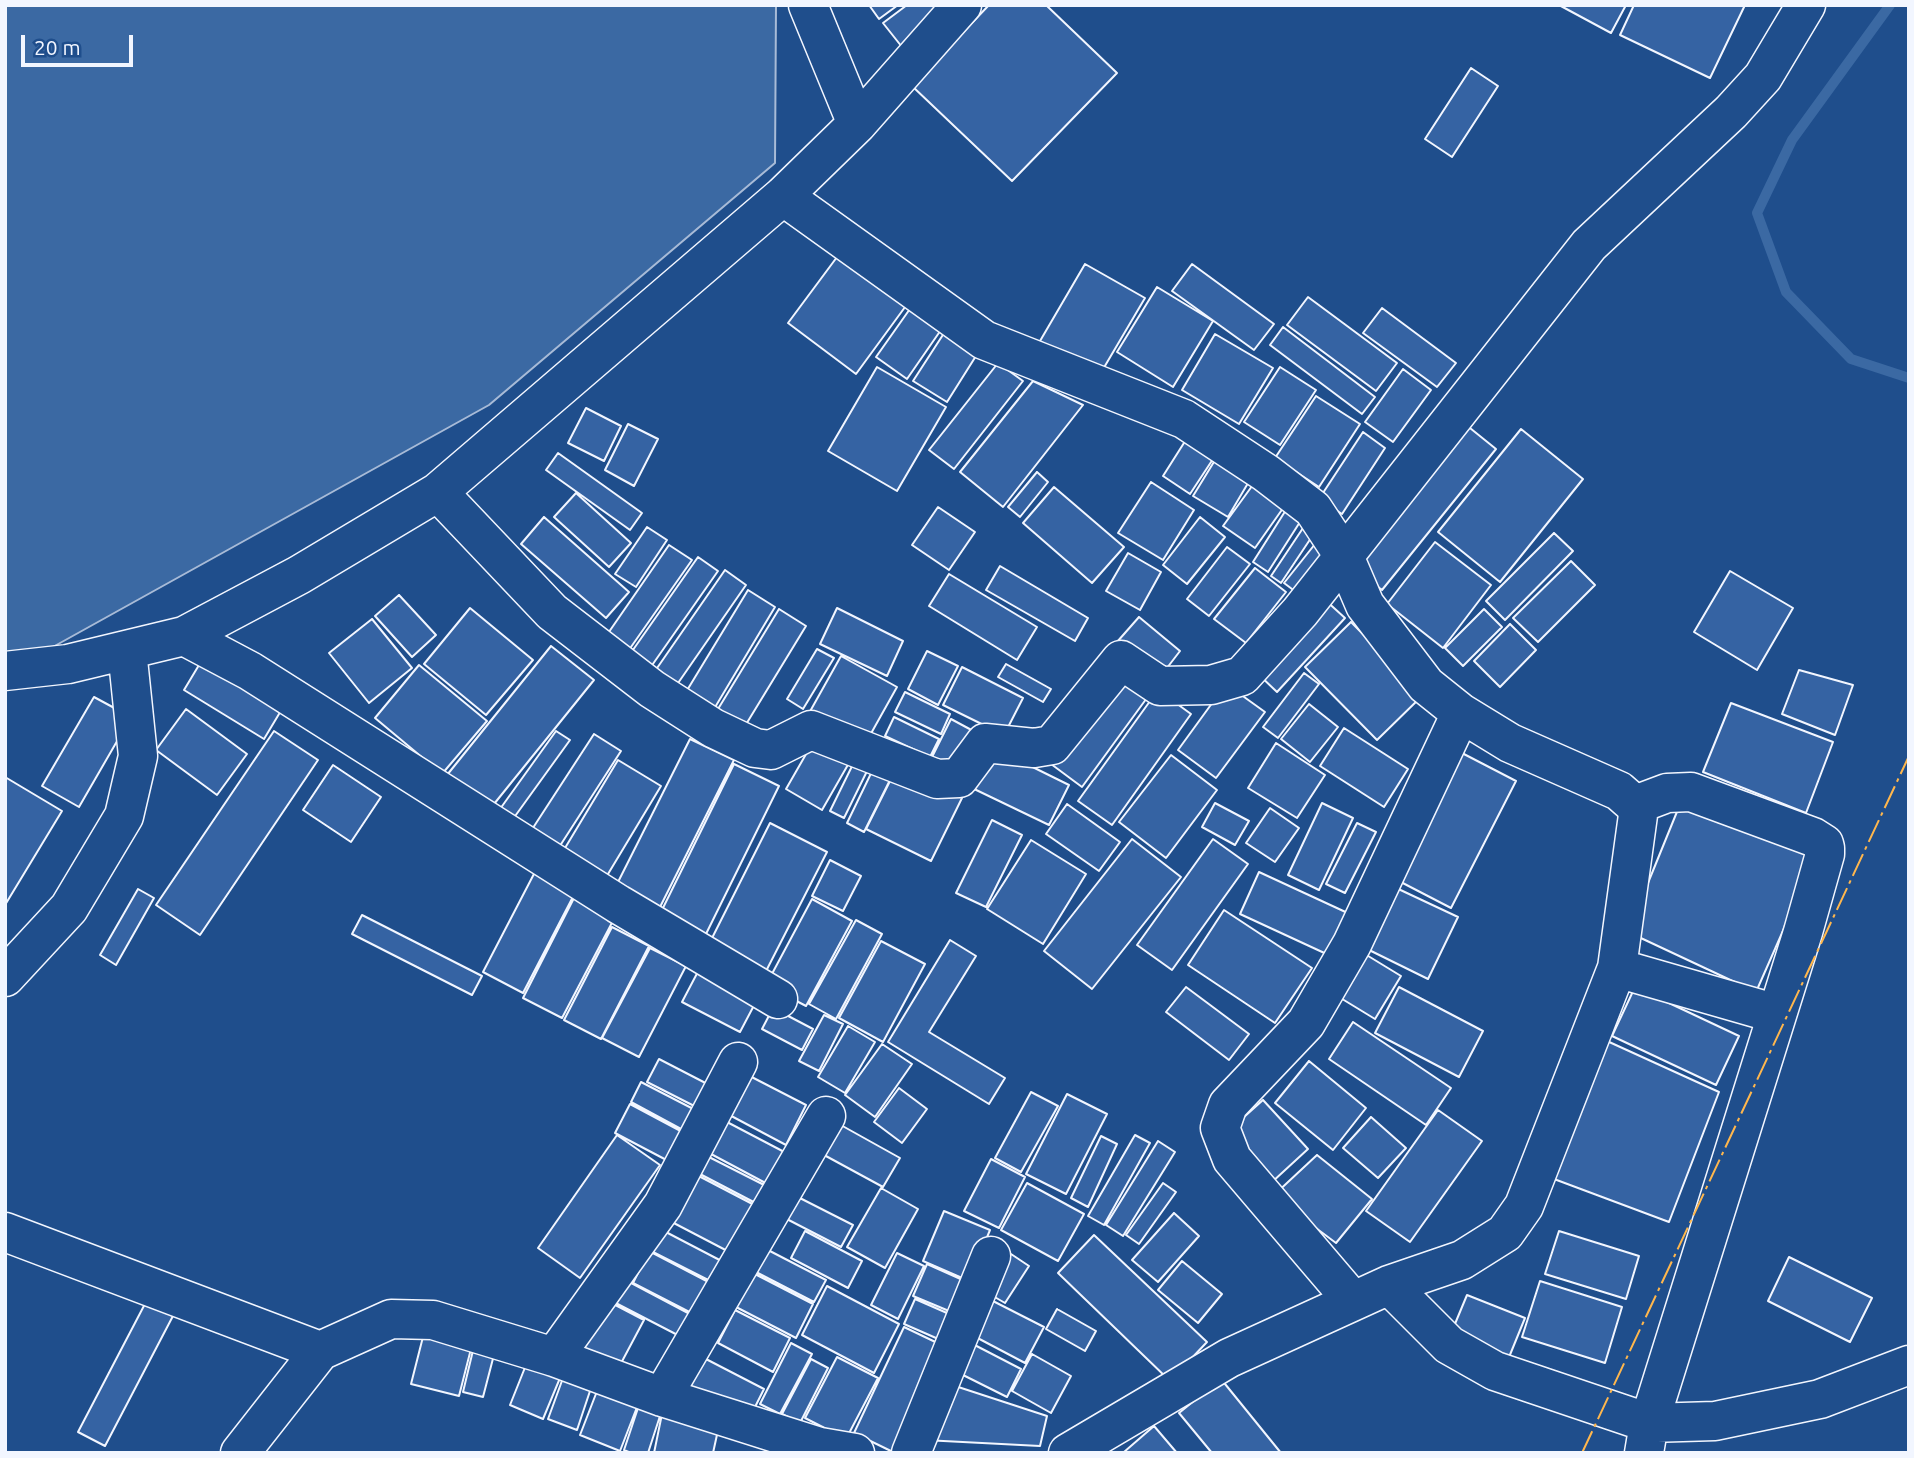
<!DOCTYPE html>
<style>
body{margin:0}
#map{position:relative;width:1914px;height:1458px;overflow:hidden;background:#1f4e8c;font-family:Ubuntu,sans-serif}
canvas{display:block}
.frame{position:absolute;inset:0;border:7px solid #f2f6ff;pointer-events:none}
.scale{position:absolute;left:21px;top:35px;width:112px;height:32px;box-sizing:border-box;border:4px solid #f2f6ff;border-top:0;padding-left:9px;font-size:21px;line-height:24px;white-space:nowrap;color:#f2f6ff;-webkit-text-stroke:5px #1f4e8c;paint-order:stroke}
</style>
<div id="map">
<canvas width="1914" height="1458"></canvas>
<div class="frame"></div>
<div class="scale">20 m</div>
</div>
<script>
const c = document.querySelector('canvas').getContext('2d');
c.lineJoin = 'round';
function fill(path, color) { c.fillStyle = color; c.fill(path, 'evenodd'); }
const toPath = rows => new Path2D(rows.map(r => 'M' + r).join(''));
function strokePath(path, color, width, dash) { c.strokeStyle = color; c.lineWidth = width; c.lineCap = dash ? 'butt' : 'round'; c.setLineDash(dash || []); c.stroke(path); }
const water = toPath([
 [5,5,776,5,775,163,489,405,33,658,5,654,5,5]
]);
const stream = toPath([
 [1890,5,1792,140,1757,213,1786,292,1851,359,1909,378]
]);
const building = toPath([
 [869,5,898,5,879,19,869,5],
 [907,5,946,5,902,47,883,23,907,5],
 [989,5,1046,5,1117,73,1012,181,912,86,989,5],
 [1559,5,1626,5,1611,33,1559,5],
 [1634,5,1745,5,1710,78,1620,35,1634,5],
 [1471,68,1498,86,1452,157,1425,139,1471,68],
 [840,253,908,303,856,374,788,323,840,253],
 [1085,264,1145,298,1099,376,1040,341,1085,264],
 [1192,264,1274,324,1254,350,1172,291,1192,264],
 [1157,287,1213,321,1173,387,1117,352,1157,287],
 [1308,297,1397,363,1376,391,1287,325,1308,297],
 [912,306,943,327,907,379,876,357,912,306],
 [1382,308,1456,363,1437,387,1363,333,1382,308],
 [948,327,981,348,947,402,913,381,948,327],
 [1283,327,1375,397,1362,414,1270,345,1283,327],
 [1215,334,1273,368,1239,424,1182,390,1215,334],
 [998,363,1023,381,954,469,929,450,998,363],
 [877,367,946,407,897,491,828,451,877,367],
 [1280,367,1316,390,1280,445,1244,422,1280,367],
 [1403,369,1431,390,1393,442,1365,422,1403,369],
 [1033,381,1083,405,1003,507,960,472,1033,381],
 [1316,396,1360,424,1319,487,1275,458,1316,396],
 [586,408,621,426,604,461,568,443,586,408],
 [628,424,658,439,634,486,605,470,628,424],
 [1465,424,1496,449,1382,590,1351,566,1465,424],
 [1521,429,1583,479,1500,582,1438,532,1521,429],
 [1363,432,1385,448,1342,514,1319,499,1363,432],
 [1189,435,1217,453,1190,494,1163,476,1189,435],
 [1220,452,1254,473,1228,517,1193,496,1220,452],
 [558,453,642,513,630,530,546,470,558,453],
 [1037,472,1048,482,1020,517,1008,507,1037,472],
 [1151,482,1194,510,1163,560,1118,533,1151,482],
 [1255,482,1286,504,1255,548,1223,526,1255,482],
 [1054,487,1124,547,1092,583,1023,523,1054,487],
 [576,493,631,543,609,567,554,517,576,493],
 [1291,502,1307,511,1268,572,1253,562,1291,502],
 [938,507,975,532,949,570,912,545,938,507],
 [544,517,629,592,606,618,521,544,544,517],
 [1200,517,1225,537,1187,584,1163,565,1200,517],
 [1305,525,1315,532,1281,583,1271,576,1305,525],
 [647,527,667,540,636,587,615,574,647,527],
 [1554,533,1573,551,1505,620,1486,601,1554,533],
 [1319,539,1339,554,1304,598,1284,583,1319,539],
 [1435,542,1491,585,1443,648,1387,604,1435,542],
 [669,545,692,560,624,657,602,642,669,545],
 [1227,547,1250,564,1209,616,1187,599,1227,547],
 [1128,553,1161,572,1140,610,1106,591,1128,553],
 [698,557,718,571,648,671,628,657,698,557],
 [1571,561,1595,585,1538,642,1513,618,1571,561],
 [1000,566,1088,618,1075,641,986,590,1000,566],
 [1255,568,1286,592,1246,643,1214,619,1255,568],
 [725,570,746,585,676,686,655,671,725,570],
 [1730,571,1793,608,1757,670,1694,632,1730,571],
 [949,574,1037,627,1017,660,929,606,949,574],
 [748,590,775,607,714,709,686,692,748,590],
 [399,595,436,635,412,657,375,616,399,595],
 [1323,598,1345,618,1277,692,1256,672,1323,598],
 [470,608,533,660,486,715,424,664,470,608],
 [837,608,903,641,887,676,820,644,837,608],
 [779,609,806,626,745,726,718,709,779,609],
 [1484,609,1502,627,1463,666,1445,648,1484,609],
 [1139,617,1180,651,1160,677,1117,642,1139,617],
 [372,619,412,668,369,703,329,653,372,619],
 [1351,622,1423,695,1377,740,1305,667,1351,622],
 [1510,624,1536,650,1500,687,1474,661,1510,624],
 [551,646,594,680,490,809,447,775,551,646],
 [817,649,834,658,803,709,787,699,817,649],
 [927,651,958,666,938,705,908,689,927,651],
 [841,656,897,687,864,746,808,715,841,656],
 [202,660,282,709,264,739,184,690,202,660],
 [1006,664,1051,689,1043,702,998,677,1006,664],
 [419,665,487,721,442,774,375,718,419,665],
 [962,667,1023,698,1004,735,943,705,962,667],
 [1120,668,1152,691,1082,787,1051,764,1120,668],
 [1799,670,1853,685,1835,735,1782,714,1799,670],
 [1304,673,1319,684,1278,738,1263,727,1304,673],
 [1226,684,1265,712,1216,778,1178,750,1226,684],
 [1158,690,1191,714,1112,825,1078,801,1158,690],
 [905,692,950,714,941,734,895,712,905,692],
 [94,697,131,717,79,807,42,786,94,697],
 [1731,703,1833,742,1806,813,1703,772,1731,703],
 [1309,704,1338,727,1310,762,1281,739,1309,704],
 [186,709,247,754,217,795,156,750,186,709],
 [894,717,939,739,930,757,885,736,894,717],
 [951,719,977,733,958,770,932,757,951,719],
 [1344,728,1408,769,1384,807,1320,766,1344,728],
 [274,731,318,760,200,935,156,905,274,731],
 [556,731,570,740,513,819,500,809,556,731],
 [594,734,621,751,556,852,529,834,594,734],
 [817,735,853,756,822,810,786,789,817,735],
 [690,739,734,760,657,913,613,892,690,739],
 [1276,743,1325,775,1297,818,1248,788,1276,743],
 [990,746,1069,785,1049,825,970,787,990,746],
 [1460,752,1516,781,1451,908,1395,879,1460,752],
 [1171,755,1217,790,1166,858,1119,822,1171,755],
 [857,756,871,763,844,818,830,811,857,756],
 [618,760,661,786,605,879,562,853,618,760],
 [877,761,895,770,864,832,847,823,877,761],
 [734,764,779,786,704,938,659,916,734,764],
 [333,765,381,797,351,842,303,810,333,765],
 [897,767,962,798,931,861,866,829,897,767],
 [5,777,62,811,5,905,5,777],
 [1683,797,1816,856,1756,992,1628,932,1683,797],
 [1215,803,1249,821,1235,845,1202,827,1215,803],
 [1322,803,1353,818,1319,890,1288,875,1322,803],
 [1067,804,1120,842,1099,871,1046,834,1067,804],
 [1270,808,1299,828,1275,862,1246,843,1270,808],
 [992,820,1022,835,986,907,956,893,992,820],
 [770,823,827,852,763,977,707,948,770,823],
 [1357,823,1376,832,1345,893,1326,884,1357,823],
 [1132,839,1181,877,1092,989,1044,951,1132,839],
 [1213,839,1248,864,1172,970,1137,945,1213,839],
 [1031,840,1086,874,1043,944,987,909,1031,840],
 [830,860,861,876,843,911,812,896,830,860],
 [536,870,576,891,523,993,483,972,536,870],
 [1259,872,1352,915,1333,957,1240,914,1259,872],
 [1392,886,1458,917,1428,979,1363,947,1392,886],
 [138,889,154,898,116,965,100,955,138,889],
 [575,896,615,917,562,1018,523,998,575,896],
 [812,899,852,921,806,1006,766,985,812,899],
 [1224,910,1312,968,1275,1023,1188,965,1224,910],
 [362,915,482,976,472,995,352,934,362,915],
 [856,920,882,934,836,1019,809,1004,856,920],
 [612,927,649,946,601,1039,564,1020,612,927],
 [950,940,976,956,929,1032,1005,1078,989,1104,888,1042,950,940],
 [881,941,925,964,883,1042,839,1018,881,941],
 [650,948,686,966,639,1057,602,1038,650,948],
 [1360,951,1401,976,1375,1019,1334,994,1360,951],
 [702,964,760,994,740,1032,682,1002,702,964],
 [1186,987,1249,1034,1229,1060,1166,1012,1186,987],
 [1399,987,1483,1031,1459,1077,1375,1033,1399,987],
 [1635,987,1739,1036,1716,1085,1612,1036,1635,987],
 [773,1008,813,1029,802,1050,762,1029,773,1008],
 [824,1015,843,1024,819,1071,799,1061,824,1015],
 [1353,1022,1451,1088,1426,1125,1329,1059,1353,1022],
 [848,1026,875,1042,845,1093,818,1077,848,1026],
 [1607,1041,1719,1092,1669,1222,1546,1176,1607,1041],
 [882,1044,912,1064,875,1117,845,1095,882,1044],
 [659,1059,719,1090,708,1113,647,1082,659,1059],
 [1309,1061,1366,1108,1333,1150,1275,1103,1309,1061],
 [740,1071,806,1105,786,1145,720,1110,740,1071],
 [641,1082,705,1115,694,1136,631,1102,641,1082],
 [899,1088,927,1109,902,1143,874,1122,899,1088],
 [1031,1092,1058,1106,1021,1172,995,1158,1031,1092],
 [1067,1094,1107,1114,1066,1194,1026,1174,1067,1094],
 [1263,1100,1308,1149,1271,1183,1225,1134,1263,1100],
 [630,1104,690,1136,674,1164,615,1133,630,1104],
 [1438,1110,1482,1141,1410,1242,1366,1211,1438,1110],
 [1371,1117,1406,1148,1378,1178,1343,1148,1371,1117],
 [830,1119,900,1158,883,1187,813,1149,830,1119],
 [727,1122,790,1155,773,1187,711,1154,727,1122],
 [617,1135,660,1165,580,1278,538,1248,617,1135],
 [1135,1135,1150,1143,1104,1225,1088,1216,1135,1135],
 [1101,1136,1117,1144,1088,1207,1071,1198,1101,1136],
 [1158,1141,1175,1152,1123,1236,1106,1225,1158,1141],
 [1317,1155,1372,1199,1336,1243,1273,1196,1317,1155],
 [707,1156,776,1191,767,1209,698,1173,707,1156],
 [991,1159,1025,1177,999,1228,964,1211,991,1159],
 [693,1173,762,1209,737,1256,668,1220,693,1173],
 [1027,1183,1084,1214,1058,1261,1001,1230,1027,1183],
 [1163,1183,1176,1192,1139,1244,1126,1235,1163,1183],
 [881,1188,918,1209,885,1268,847,1247,881,1188],
 [790,1193,853,1225,841,1247,779,1215,790,1193],
 [944,1211,990,1230,969,1281,923,1261,944,1211],
 [1174,1213,1199,1236,1158,1282,1132,1260,1174,1213],
 [662,1230,733,1267,722,1287,651,1251,662,1230],
 [805,1231,862,1261,848,1288,791,1258,805,1231],
 [1559,1231,1639,1256,1626,1299,1545,1274,1559,1231],
 [1094,1235,1207,1342,1170,1381,1058,1273,1094,1235],
 [766,1249,826,1280,814,1302,754,1271,766,1249],
 [649,1251,720,1288,703,1319,633,1283,649,1251],
 [897,1253,924,1266,898,1319,871,1305,897,1253],
 [1011,1254,1029,1266,1005,1303,986,1292,1011,1254],
 [1789,1257,1872,1298,1850,1342,1768,1301,1789,1257],
 [1182,1261,1222,1294,1198,1323,1158,1290,1182,1261],
 [927,1264,974,1285,961,1316,913,1296,927,1264],
 [753,1273,813,1304,796,1338,736,1307,753,1273],
 [618,1276,705,1322,693,1343,606,1298,618,1276],
 [1540,1281,1622,1307,1605,1363,1522,1337,1540,1281],
 [827,1286,899,1324,874,1373,802,1335,827,1286],
 [1467,1295,1525,1318,1505,1367,1447,1343,1467,1295],
 [602,1298,644,1320,619,1367,578,1346,602,1298],
 [915,1299,963,1320,952,1345,904,1324,915,1299],
 [989,1299,1044,1327,1025,1363,970,1334,989,1299],
 [147,1300,174,1314,105,1446,78,1432,147,1300],
 [1057,1309,1096,1331,1085,1351,1046,1329,1057,1309],
 [735,1310,790,1338,773,1372,718,1343,735,1310],
 [426,1325,474,1337,459,1396,411,1384,426,1325],
 [904,1327,950,1349,895,1453,854,1433,904,1327],
 [965,1340,1021,1369,1007,1397,951,1369,965,1340],
 [475,1342,496,1347,483,1397,463,1392,475,1342],
 [791,1343,812,1354,780,1414,760,1404,791,1343],
 [1032,1354,1071,1376,1051,1413,1012,1391,1032,1354],
 [837,1357,878,1378,846,1439,805,1418,837,1357],
 [704,1358,764,1389,750,1417,689,1386,704,1358],
 [811,1359,828,1368,800,1423,782,1414,811,1359],
 [526,1365,560,1378,543,1419,510,1405,526,1365],
 [563,1378,591,1388,577,1430,548,1419,563,1378],
 [1221,1379,1281,1453,1212,1453,1179,1413,1221,1379],
 [943,1382,1047,1416,1040,1446,924,1440,943,1382],
 [599,1386,639,1402,620,1451,580,1435,599,1386],
 [638,1408,660,1416,648,1453,631,1453,624,1450,638,1408],
 [663,1409,720,1421,713,1453,654,1453,663,1409],
 [1154,1426,1177,1453,1124,1453,1124,1452,1154,1426]
]);
const minor = toPath([
 [857,124,962,5],
 [783,196,984,340,1184,419,1266,473,1313,509,1344,556,1365,605,1426,685,1461,713,1510,743,1619,791,1635,805,1638,815,1617,968,1524,1206,1505,1233,1462,1260,1389,1285,1229,1358,1068,1453],
 [438,492,552,612,652,689,713,728,755,748,771,750,811,730,937,779,959,778,985,743,1034,748,1052,745,1121,660,1160,686,1211,685,1242,676,1300,612,1589,245,1731,112,1763,77,1806,5],
 [184,636,250,671,618,904,778,999],
 [5,671,68,664,184,636,299,575,438,492,783,196,857,124,808,5],
 [1635,805,1667,793,1691,792,1813,837,1824,844,1825,848,1825,854,1803,932,1649,1423,1715,1421,1820,1399,1909,1365],
 [1617,968,1777,1014],
 [5,977,69,908,124,816,138,756,127,650],
 [5,1232,320,1351],
 [1389,1285,1449,1345,1495,1371,1649,1423,1644,1453],
 [1353,1301,1232,1159,1220,1128,1228,1105,1306,1023,1352,944,1461,713],
 [554,1357,663,1205,738,1062],
 [662,1397,826,1116],
 [240,1453,320,1351,391,1319,433,1320,554,1357,662,1397,820,1447,855,1453],
 [911,1453,991,1256]
]);
const power = toPath([
 [1582,1453,1909,756]
]);
fill(water, '#3b69a3');
strokePath(water, '#a8bbd7', 2);
strokePath(stream, '#3b69a3', 10);
fill(building, '#3563a3');
strokePath(building, '#f2f6ff', 2);
strokePath(minor, '#f2f6ff', 41);
strokePath(minor, '#1f4e8c', 38);
strokePath(power, '#ffb74d', 2, [24, 5, 3.5, 5]);
</script>
